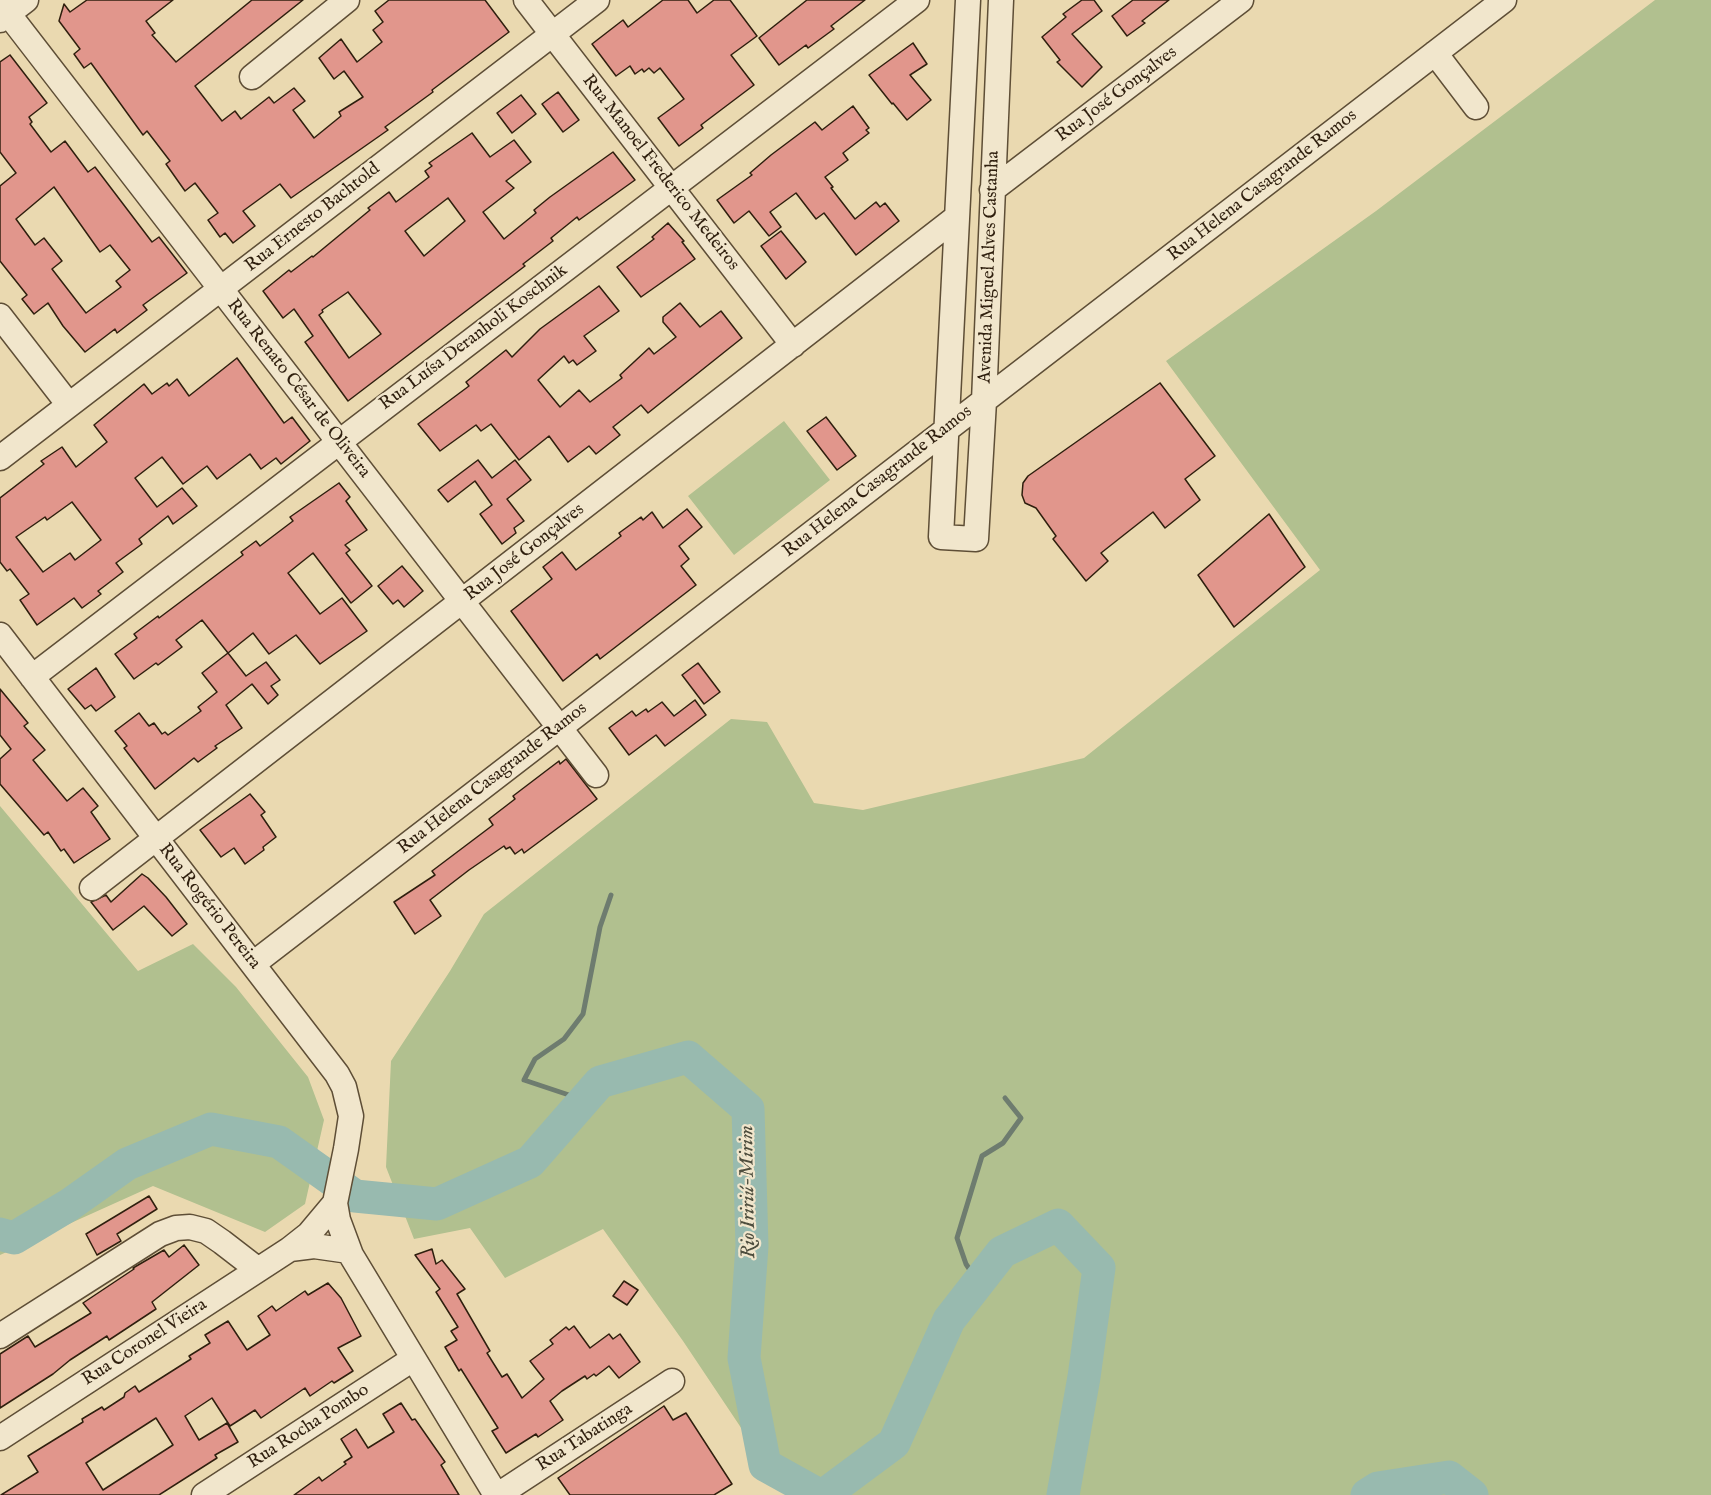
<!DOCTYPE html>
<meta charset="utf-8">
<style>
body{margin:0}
canvas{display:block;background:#ead9b0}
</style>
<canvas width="1711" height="1495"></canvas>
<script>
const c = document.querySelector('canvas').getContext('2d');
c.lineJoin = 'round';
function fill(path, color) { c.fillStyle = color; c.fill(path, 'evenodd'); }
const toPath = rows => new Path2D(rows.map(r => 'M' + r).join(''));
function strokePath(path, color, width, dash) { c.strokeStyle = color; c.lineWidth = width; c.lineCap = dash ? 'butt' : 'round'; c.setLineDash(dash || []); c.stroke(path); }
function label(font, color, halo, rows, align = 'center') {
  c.font = font + ' "IM FELL English",serif'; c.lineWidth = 4.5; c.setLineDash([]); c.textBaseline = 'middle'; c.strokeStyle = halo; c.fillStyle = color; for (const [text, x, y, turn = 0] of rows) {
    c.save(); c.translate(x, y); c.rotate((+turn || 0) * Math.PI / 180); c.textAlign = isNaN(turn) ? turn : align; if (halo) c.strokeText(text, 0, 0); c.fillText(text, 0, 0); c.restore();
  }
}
const green = toPath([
 [1655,0,1711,0,1711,1495,786,1495,683,1341,603,1229,505,1278,470,1228,414,1239,386,1167,391,1061,450,971,484,914,731,719,767,722,814,803,863,810,1084,758,1320,570,1166,361,1376,211],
 [784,421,830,480,734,555,688,496],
 [0,806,138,971,193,944,236,987,308,1077,324,1120,305,1204,265,1232,153,1186,0,1255]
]);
const stream = toPath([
 [584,1100,524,1080,535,1059,564,1039,583,1014,600,927,611,895],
 [978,1282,966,1264,957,1238,982,1156,1003,1143,1021,1118,1005,1098]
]);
const river = toPath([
 [0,1234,14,1238,69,1205,127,1164,211,1129,279,1142,355,1196,437,1204,530,1162,600,1082,688,1057,748,1109,752,1246,744,1358,765,1465,819,1495],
 [824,1495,894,1443,949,1320,1002,1252,1058,1225,1099,1268,1084,1377,1063,1495],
 [1367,1495,1378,1488,1449,1477,1472,1495]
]);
const building = toPath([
 [87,0,173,0,146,21,155,33,152,35,176,62,252,0,303,0,195,86,222,121,235,111,241,119,269,97,274,103,294,88,305,101,293,110,314,138,341,116,339,112,363,97,344,71,334,79,319,58,341,39,357,62,382,42,373,30,383,22,375,11,389,0,485,0,509,32,432,90,433,92,385,127,388,130,291,198,280,184,243,211,255,226,233,243,225,233,220,237,208,220,218,213,195,183,185,191,166,164,170,161,147,131,143,135,91,63,84,68,74,54,80,49,59,21,64,4,70,12,87,0],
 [663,0,688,0,697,13,714,0,730,0,757,36,731,55,754,85,701,125,703,128,679,146,658,118,684,99,660,68,654,73,649,68,644,72,642,69,635,74,630,66,616,76,592,44,623,20,628,27,663,0],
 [807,0,865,0,831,26,834,29,808,48,806,45,779,65,759,38,807,0],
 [1082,0,1094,0,1102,11,1072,34,1102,67,1082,87,1057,62,1060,60,1042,37,1066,17,1063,14,1082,0],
 [1133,0,1169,0,1142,21,1145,23,1127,36,1112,16,1133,0],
 [913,43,927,64,910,75,931,100,907,120,893,103,892,104,869,75,913,43],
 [10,55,47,103,29,117,32,122,30,124,51,152,65,141,88,172,95,167,152,242,159,237,187,273,143,305,147,310,117,333,115,329,85,352,63,326,48,303,34,314,22,299,27,295,0,261,0,186,16,173,0,152,0,62,10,55],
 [54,187,100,252,110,245,130,270,116,281,121,287,86,313,52,269,62,261,44,238,35,245,16,219,54,187],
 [558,92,579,120,563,132,542,104,558,92],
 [521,95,536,114,512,133,497,113,521,95],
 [853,106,869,128,866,130,869,133,843,153,848,160,825,177,833,187,831,188,855,219,876,202,880,207,885,203,899,221,856,255,824,213,816,219,796,193,770,212,781,227,769,236,749,211,734,223,717,200,752,175,750,173,771,155,815,122,822,130,853,106],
 [472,133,490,157,514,140,531,162,506,181,514,188,483,212,504,239,536,213,534,210,550,197,613,152,635,180,579,220,577,217,551,238,553,241,523,264,525,266,348,401,305,342,313,336,294,309,283,318,263,291,289,270,291,272,312,256,313,257,370,210,368,208,389,192,396,202,429,177,425,171,432,166,429,163,472,133],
 [448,198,465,221,424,256,405,231,448,198],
 [348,292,381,334,349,358,319,315,323,312,322,310,348,292],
 [668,223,684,241,682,242,695,259,641,297,617,267,654,239,652,237,668,223],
 [781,231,806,262,786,279,761,246,781,231],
 [599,286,619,311,584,336,596,351,577,365,573,360,569,363,564,356,538,380,560,407,579,390,590,402,622,378,620,375,649,348,654,354,676,337,663,322,663,317,680,303,700,327,721,311,742,338,648,413,641,405,613,427,620,435,596,454,589,446,568,462,549,436,519,460,491,424,481,431,476,425,440,451,418,424,469,386,466,382,506,350,512,357,540,329,599,286],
 [237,358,284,423,292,417,310,441,281,464,276,458,261,469,250,454,217,479,207,466,183,484,162,457,135,478,157,507,182,488,197,506,173,524,168,516,139,539,142,544,116,563,123,572,98,591,101,594,82,608,74,598,37,625,20,600,29,594,10,569,7,571,0,562,0,498,44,464,41,461,62,447,76,467,107,442,94,425,144,384,152,394,167,383,169,386,177,379,189,396,237,358],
 [72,502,101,540,75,560,70,553,43,572,16,537,45,517,47,520,72,502],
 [1160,383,1215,456,1185,479,1200,500,1165,528,1153,512,1101,553,1108,561,1086,581,1053,539,1056,536,1036,508,1025,503,1022,495,1023,483,1028,476,1160,383],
 [826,417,856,456,837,470,807,431,826,417],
 [478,460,492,478,515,460,531,480,507,499,524,521,514,528,516,533,502,544,480,514,492,505,475,481,448,502,438,490,478,460],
 [339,483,350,497,346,501,367,530,345,545,350,550,346,553,372,586,351,603,313,553,288,573,320,614,342,598,367,631,320,664,296,635,269,654,253,633,228,653,202,620,176,640,182,647,158,665,156,663,134,679,115,654,137,638,134,634,158,616,159,618,243,555,241,552,256,541,260,546,293,521,290,517,339,483],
 [687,509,702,527,679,546,689,559,681,566,696,585,600,659,597,654,563,681,511,611,552,579,543,567,562,552,576,570,621,536,619,533,641,517,643,520,652,512,663,528,687,509],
 [1269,514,1305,567,1234,627,1198,575,1269,514],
 [402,566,423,591,404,607,398,600,393,604,378,586,402,566],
 [228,653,246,676,266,662,280,680,271,686,278,695,268,704,252,684,226,705,242,728,215,746,217,748,198,762,194,758,155,789,124,748,127,746,115,731,139,713,149,726,154,723,162,734,165,732,168,735,201,711,198,707,217,692,202,673,228,653],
 [698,663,720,692,704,704,682,675,698,663],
 [96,668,115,697,96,711,91,705,85,709,68,689,96,668],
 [0,689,28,723,24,726,45,750,33,760,67,801,83,788,98,806,91,812,110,839,74,863,64,849,61,851,48,832,44,835,0,784,0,759,11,749,0,735,0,689],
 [695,700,706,715,665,746,656,735,629,755,609,728,632,711,636,716,646,709,648,712,662,702,674,716,695,700],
 [566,759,597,799,524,853,522,849,515,854,510,847,506,849,504,846,469,870,430,900,441,916,415,934,394,902,435,875,432,871,493,825,489,819,515,799,513,796,559,761,560,764,566,759],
 [250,794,265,812,261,815,276,837,263,847,264,850,245,864,234,848,221,857,200,830,250,794],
 [142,874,148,878,166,897,187,924,172,936,144,906,113,930,91,902,106,895,111,902,142,874],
 [149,1196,157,1209,117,1234,121,1241,97,1255,86,1234,149,1196],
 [184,1245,199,1265,152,1302,156,1309,109,1340,107,1336,70,1360,53,1374,0,1408,0,1354,28,1336,35,1347,91,1313,83,1303,134,1269,133,1268,164,1250,169,1257,184,1245],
 [432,1249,436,1264,442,1260,465,1289,457,1294,490,1351,487,1353,502,1377,507,1374,522,1398,544,1379,530,1361,553,1344,550,1340,566,1327,569,1330,574,1326,590,1348,609,1334,613,1339,620,1334,640,1362,619,1378,609,1366,596,1376,594,1374,587,1379,585,1376,562,1391,550,1401,563,1420,538,1437,536,1434,506,1453,492,1431,498,1428,461,1369,459,1371,445,1347,457,1340,451,1331,458,1327,436,1292,440,1289,415,1255,432,1249],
 [624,1281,638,1290,627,1305,613,1296,624,1281],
 [328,1283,341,1298,361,1336,338,1348,353,1371,334,1383,332,1381,310,1396,305,1388,261,1418,255,1410,230,1426,212,1398,185,1416,199,1440,227,1423,238,1442,215,1455,217,1458,159,1495,1,1495,38,1472,28,1456,83,1422,82,1419,102,1407,104,1410,124,1397,125,1393,135,1386,139,1392,191,1359,189,1356,210,1343,205,1335,228,1321,247,1350,270,1335,258,1316,272,1306,276,1311,305,1291,308,1295,328,1283],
 [156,1418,173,1445,103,1490,86,1463,156,1418],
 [401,1403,412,1420,415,1419,445,1462,441,1465,459,1495,294,1495,319,1477,322,1481,346,1464,344,1462,352,1457,341,1439,356,1429,368,1448,394,1432,383,1414,401,1403],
 [664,1406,673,1420,686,1413,732,1484,714,1495,570,1495,558,1478,664,1406]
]);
const minor = toPath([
 [526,0,793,345],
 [968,0,941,537,976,539,984,401,1001,0],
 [0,3,596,775],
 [0,20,26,0],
 [1435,53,1476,107],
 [252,77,347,0],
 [992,190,1241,0],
 [0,316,69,405],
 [0,458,597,0],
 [0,635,337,1074,344,1087,351,1116,346,1149,335,1203,309,1234,290,1249,0,1438],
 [32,677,917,0],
 [92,888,957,217],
 [253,964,1504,0],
 [335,1203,338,1220,351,1255,496,1495],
 [290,1249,314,1246,349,1251],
 [0,1336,160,1234,176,1228,190,1227,206,1231,222,1242,257,1269],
 [204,1495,413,1359],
 [498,1495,672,1381]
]);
const streetNames = [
 ["Rua José Gonçalves",1117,95,-37],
 ["Rua Manoel Frederico Medeiros",660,173,52],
 ["Rua Helena Casagrande Ramos",1263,186,-38],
 ["Rua Ernesto Bachtold",313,218,-38],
 ["Avenida Miguel Alves Castanha",990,267,-88],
 ["Rua Luísa Deranholi Koschnik",474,338,-37],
 ["Rua Renato César de Oliveira",298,389,52],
 ["Rua Helena Casagrande Ramos",878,482,-38],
 ["Rua José Gonçalves",525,553,-38],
 ["Rua Helena Casagrande Ramos",493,779,-38],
 ["Rua Rogério Pereira",209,907,52],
 ["Rua Coronel Vieira",145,1343,-33],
 ["Rua Rocha Pombo",309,1427,-33],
 ["Rua Tabatinga",585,1438,-33]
];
const waterNames = [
 ["Rio Iririú-Mirim",749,1192,-91]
];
fill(green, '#b1c08f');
strokePath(stream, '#6e7c6f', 5);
strokePath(river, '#98baaf', 33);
fill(building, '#e1968c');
strokePath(building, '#2f1f0e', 1.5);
strokePath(minor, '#5e4e36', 27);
strokePath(minor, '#f1e6cc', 24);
label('18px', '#2f1f0e', '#f1e6cc', streetNames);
label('italic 20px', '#4e4e3e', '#f1e6cc', waterNames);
</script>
